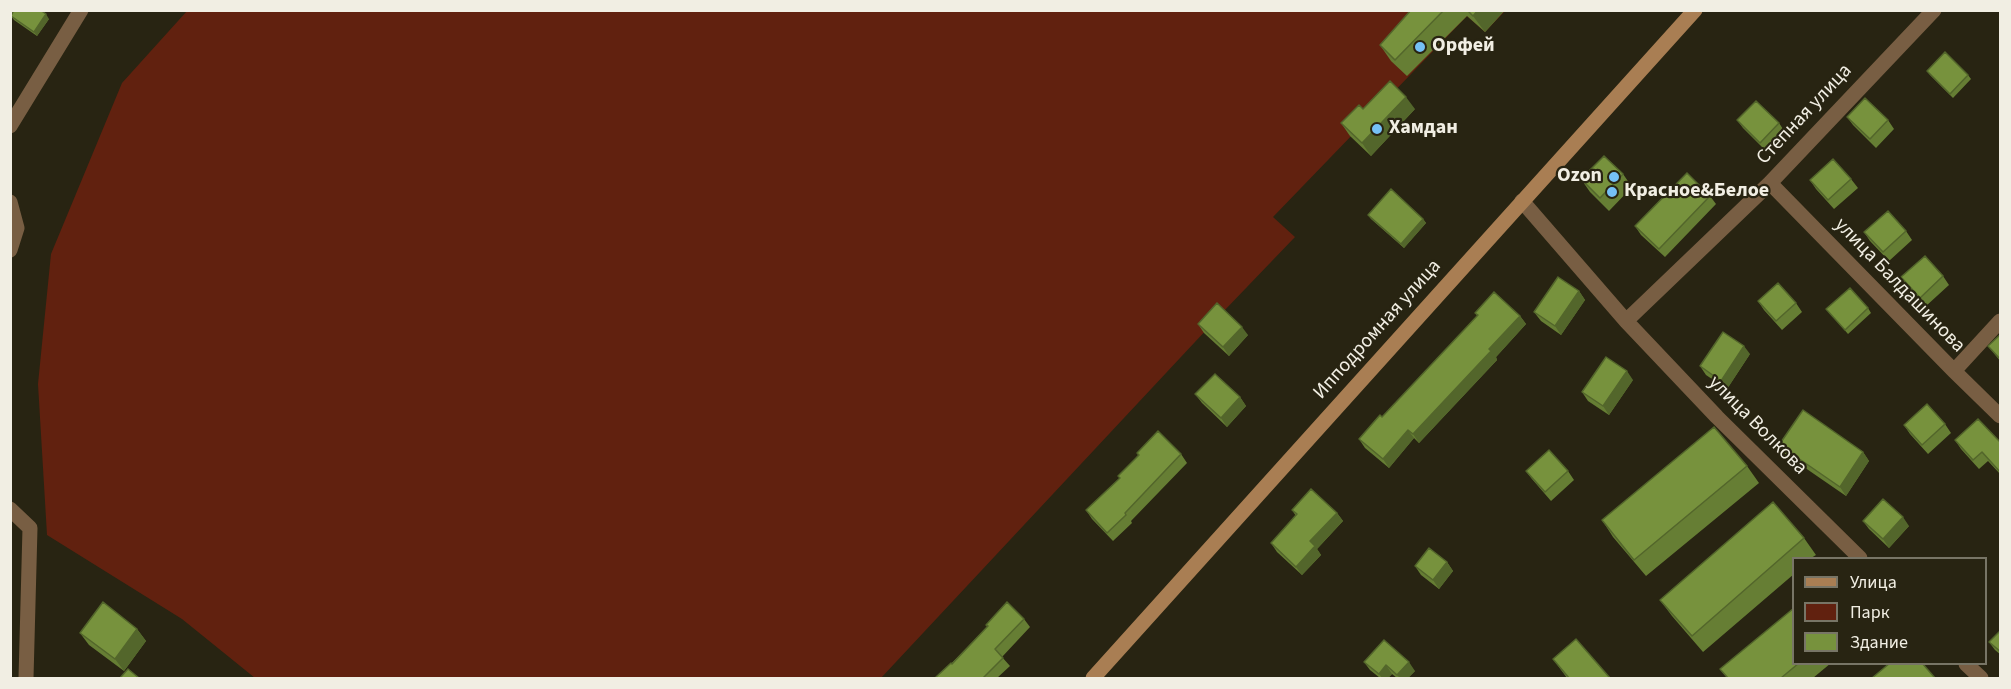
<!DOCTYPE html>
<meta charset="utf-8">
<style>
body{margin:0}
#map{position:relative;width:2011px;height:689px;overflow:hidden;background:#282412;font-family:"Source Sans 3",sans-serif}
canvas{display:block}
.frame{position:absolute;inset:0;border:12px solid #f1eee3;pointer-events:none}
.legend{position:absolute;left:1792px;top:557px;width:195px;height:108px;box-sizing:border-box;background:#282412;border:2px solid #787566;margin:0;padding:8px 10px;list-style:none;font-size:18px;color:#f1eee3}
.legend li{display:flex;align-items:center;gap:12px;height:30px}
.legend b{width:30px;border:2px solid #787566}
</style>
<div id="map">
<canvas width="2011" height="689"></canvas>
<div class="frame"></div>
<ul class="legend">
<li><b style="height:8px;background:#a97e53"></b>Улица</li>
<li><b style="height:16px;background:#61210f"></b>Парк</li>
<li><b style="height:16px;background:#77923d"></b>Здание</li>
</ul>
</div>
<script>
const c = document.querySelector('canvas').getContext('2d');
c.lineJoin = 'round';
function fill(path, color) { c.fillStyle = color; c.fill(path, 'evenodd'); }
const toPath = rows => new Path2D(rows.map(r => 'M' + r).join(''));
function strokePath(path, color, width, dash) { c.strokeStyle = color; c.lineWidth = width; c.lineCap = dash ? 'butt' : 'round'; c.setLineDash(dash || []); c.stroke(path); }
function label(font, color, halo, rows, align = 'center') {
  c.font = font + ' "Source Sans 3",sans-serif'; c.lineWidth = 4.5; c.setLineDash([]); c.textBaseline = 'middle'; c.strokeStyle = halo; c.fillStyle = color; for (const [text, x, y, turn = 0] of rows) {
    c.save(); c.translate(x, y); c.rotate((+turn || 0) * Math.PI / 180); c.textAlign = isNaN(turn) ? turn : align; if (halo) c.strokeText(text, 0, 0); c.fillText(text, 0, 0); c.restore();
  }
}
const green = toPath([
 [187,11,1505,11,1485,32,1467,16,1273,217,1295,237,1223,312,881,678,255,678,182,619,47,535,38,384,51,254,122,83]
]);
const minor = toPath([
 [10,126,81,10],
 [1770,183,1954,371,2000,416],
 [1522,201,1626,321,1717,417,1860,558],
 [10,202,17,228,10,250],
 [1626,321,1770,183,1934,10],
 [1954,371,2000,321],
 [10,509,30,528,26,678],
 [1966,664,1981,678]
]);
const secondary = toPath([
 [1093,678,1695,10]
]);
const wall = toPath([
 [1411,10,1505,10,1485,32,1467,16,1407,76,1391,61,1380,45],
 [11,16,49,19,37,36,14,20],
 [1927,71,1968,75,1971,79,1953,98,1930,75],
 [1415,109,1371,156,1350,136,1341,123],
 [1847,117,1888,120,1894,129,1876,148,1853,125],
 [1737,120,1779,123,1785,132,1766,151,1743,128],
 [1623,174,1632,187,1609,211,1590,192,1581,179],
 [1851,179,1858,188,1834,209,1816,189,1810,180],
 [1710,196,1716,204,1665,257,1641,235,1635,226],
 [1368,215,1423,219,1426,223,1404,248,1371,219],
 [1906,231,1912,240,1889,261,1870,241,1864,232],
 [1943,276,1949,285,1926,306,1907,286,1901,277],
 [1579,291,1585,300,1561,335,1541,321,1534,312],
 [1758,301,1796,303,1802,312,1782,330,1764,310],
 [1868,308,1871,313,1848,334,1826,309],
 [1475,313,1520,316,1526,324,1496,357,1497,360,1419,443,1414,438,1389,468,1365,448,1359,439,1382,417,1477,316],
 [1198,324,1248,335,1229,356,1204,333],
 [2001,334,2001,362,1988,346],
 [1750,354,1727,389,1706,375,1700,366],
 [1633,380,1609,415,1588,401,1582,392],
 [1195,394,1240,397,1246,406,1227,427,1202,403],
 [1945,424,1951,433,1928,454,1910,434,1904,425],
 [1955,440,2001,443,2001,475,1988,461,1979,469,1961,449],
 [1779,445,1863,452,1869,461,1846,496,1785,454],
 [1137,453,1181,454,1187,463,1131,521,1132,523,1113,541,1092,519,1086,510,1120,479,1138,455],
 [1747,466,1759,483,1646,576,1613,537,1602,520],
 [1526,471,1568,471,1574,480,1551,501,1532,479],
 [1292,510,1337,513,1343,521,1317,549,1321,555,1302,575,1277,552,1271,543,1296,516],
 [1863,521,1909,526,1889,548,1869,529],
 [1804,538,1816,555,1811,558,1794,558,1794,574,1703,652,1672,616,1660,600],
 [1447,562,1453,571,1439,589,1421,575,1415,566],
 [1024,619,1030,627,1002,657,1010,666,997,678,937,678,987,627,986,625],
 [137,629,146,641,124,671,89,645,80,633],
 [2001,630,2001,655,1995,650,1989,642],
 [1553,659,1610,678,1567,678],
 [1364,662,1415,671,1408,678,1397,678,1392,674,1388,678,1380,678,1370,670],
 [1794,663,1831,663,1813,678,1727,678,1720,669]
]);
const shadedWall = toPath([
 [1478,10,1505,10,1485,32,1473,16],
 [46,14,49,19,37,36,34,32],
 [1406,97,1415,109,1371,156,1362,143],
 [1423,219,1426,223,1404,248,1401,244],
 [1579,291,1585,300,1561,335,1555,326],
 [1520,316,1526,324,1496,357,1497,360,1419,443,1413,434,1489,349],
 [1242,327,1248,335,1229,356,1223,347],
 [1744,346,1750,354,1727,389,1721,381],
 [1627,371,1633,380,1609,415,1603,406],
 [1240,397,1246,406,1227,427,1221,418],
 [1408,430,1414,438,1389,468,1383,459],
 [1863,452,1869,461,1846,496,1840,487],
 [1337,513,1343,521,1317,549,1321,555,1302,575,1296,567,1310,541],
 [1903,517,1909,526,1889,548,1883,539],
 [1447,562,1453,571,1439,589,1433,580],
 [137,629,146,641,124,671,115,659],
 [1409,662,1415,671,1408,678,1400,678,1397,675],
 [1386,665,1392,674,1388,678,1382,678,1379,674]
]);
const building = toPath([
 [14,10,40,10,46,14,34,32,11,16,14,10],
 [1411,10,1444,10,1395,60,1380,45,1411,10],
 [1467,10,1478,10,1473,16,1467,10],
 [1945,52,1968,75,1950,94,1927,71,1945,52],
 [1390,81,1406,97,1362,143,1341,123,1359,105,1363,109,1390,81],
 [1865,98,1888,120,1870,139,1847,117,1865,98],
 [1756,101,1779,123,1760,143,1737,120,1756,101],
 [1604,156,1623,174,1600,198,1581,179,1604,156],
 [1833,159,1851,179,1828,200,1810,180,1833,159],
 [1687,173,1710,196,1659,249,1635,226,1687,173],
 [1391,189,1423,219,1401,244,1368,215,1391,189],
 [1888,211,1906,231,1883,252,1864,232,1888,211],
 [1925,256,1943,276,1920,298,1901,277,1925,256],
 [1558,277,1579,291,1555,326,1534,312,1558,277],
 [1778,283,1796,303,1776,321,1758,301,1778,283],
 [1850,288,1868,308,1845,330,1826,309,1850,288],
 [1494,292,1520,316,1489,349,1491,351,1413,434,1408,430,1383,459,1359,439,1380,415,1382,417,1478,315,1475,313,1494,292],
 [1217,303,1242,327,1223,347,1198,324,1217,303],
 [1723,332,1744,346,1721,381,1700,366,1723,332],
 [2001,334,2001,360,1988,346,2001,334],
 [1606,357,1627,371,1603,406,1582,392,1606,357],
 [1215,374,1240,397,1221,418,1195,394,1215,374],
 [1927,404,1945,424,1922,445,1904,425,1927,404],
 [1803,410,1863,452,1840,487,1779,445,1803,410],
 [1978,419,2001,443,2001,473,1982,452,1973,460,1955,440,1978,419],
 [1714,427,1747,466,1634,560,1602,520,1714,427],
 [1158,431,1181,454,1125,513,1126,515,1107,533,1086,510,1120,478,1118,476,1139,455,1137,453,1158,431],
 [1549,450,1568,471,1545,492,1526,471,1549,450],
 [1311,489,1337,513,1310,541,1315,546,1296,567,1271,543,1297,514,1292,510,1311,489],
 [1883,499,1903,517,1883,539,1863,521,1883,499],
 [1773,502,1804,538,1692,636,1660,600,1773,502],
 [1429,548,1447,562,1433,580,1415,566,1429,548],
 [103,602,137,629,115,659,80,633,103,602],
 [1007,602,1024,619,995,649,1003,658,983,678,937,678,936,677,951,663,952,664,988,626,986,625,1007,602],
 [1794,608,1794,663,1799,663,1781,678,1728,678,1720,669,1794,608],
 [2001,630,2001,652,1989,642,2001,630],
 [1576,639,1610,678,1569,678,1553,659,1576,639],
 [1384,640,1409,662,1397,675,1386,665,1379,674,1364,662,1384,640],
 [1890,663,1922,663,1935,678,1872,678,1890,663],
 [128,669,139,678,120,678,128,669]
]);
const markers = [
 [1420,47,6,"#75c0f6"],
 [1377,129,6,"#75c0f6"],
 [1614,177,6,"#75c0f6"],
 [1612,192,6,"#75c0f6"]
];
const poiNames = [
 ["Орфей",1432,47],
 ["Хамдан",1389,129],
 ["Ozon",1602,177,"right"],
 ["Красное&Белое",1624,192]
];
const streetNames = [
 ["Степная улица",1805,115,-47],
 ["улица Балдашинова",1899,286,46],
 ["Ипподромная улица",1378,330,-48],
 ["улица Волкова",1757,426,45]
];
fill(green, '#61210f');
strokePath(minor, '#785e43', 15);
strokePath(secondary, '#a97e53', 15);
fill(wall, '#667e34');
fill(shadedWall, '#53662b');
fill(building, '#77923d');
strokePath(building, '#53662b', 1.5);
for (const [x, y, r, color] of markers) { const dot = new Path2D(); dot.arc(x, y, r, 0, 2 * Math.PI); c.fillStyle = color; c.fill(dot); strokePath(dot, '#282412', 2); }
label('bold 20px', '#f1eee3', '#282412', poiNames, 'left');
label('20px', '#f1eee3', '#282412', streetNames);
</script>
